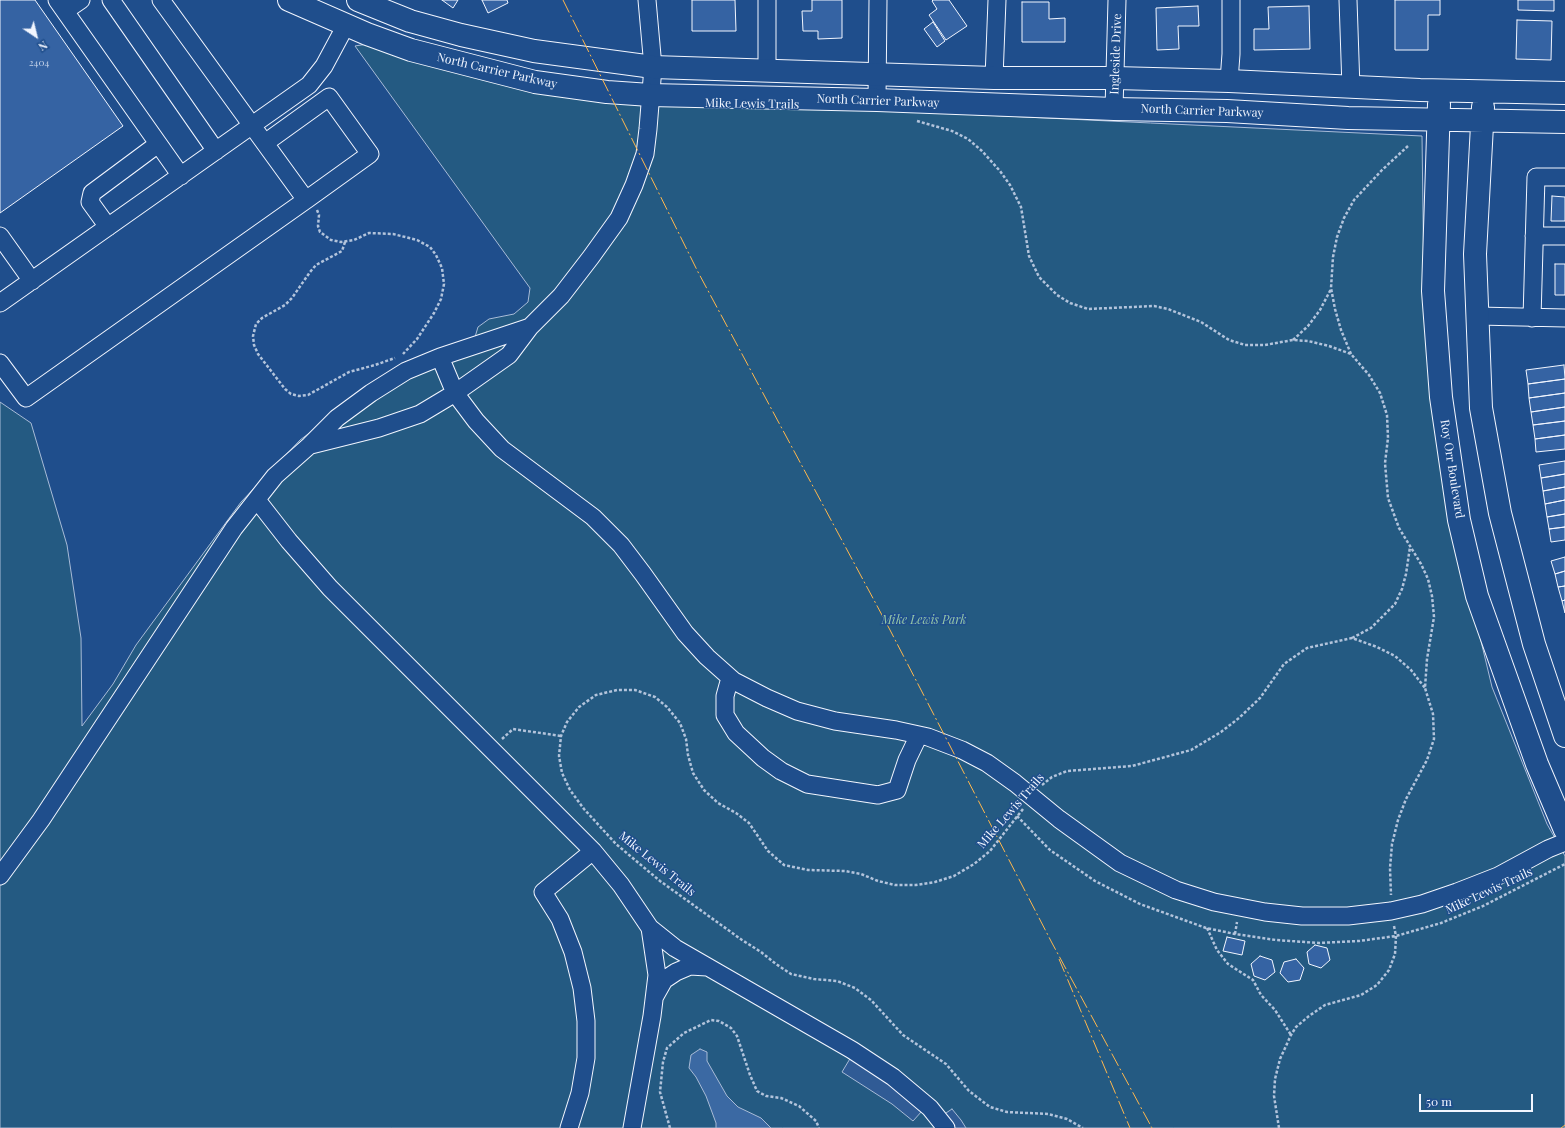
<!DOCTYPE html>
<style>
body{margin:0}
#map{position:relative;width:1565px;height:1128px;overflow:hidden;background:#1f4e8c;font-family:"Playfair Display",serif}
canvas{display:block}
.north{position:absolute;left:16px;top:16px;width:40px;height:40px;-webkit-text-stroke:3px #1f4e8c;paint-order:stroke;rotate:145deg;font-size:11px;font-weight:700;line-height:16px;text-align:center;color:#f2f6ff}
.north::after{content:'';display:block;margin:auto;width:14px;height:18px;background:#f2f6ff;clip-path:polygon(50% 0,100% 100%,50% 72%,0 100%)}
.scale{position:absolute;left:1419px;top:1094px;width:114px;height:18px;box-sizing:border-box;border:2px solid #f2f6ff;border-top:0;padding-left:5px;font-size:12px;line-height:14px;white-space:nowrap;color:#f2f6ff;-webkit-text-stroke:3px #1f4e8c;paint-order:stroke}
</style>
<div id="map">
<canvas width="1565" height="1128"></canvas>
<div class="north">N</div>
<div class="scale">50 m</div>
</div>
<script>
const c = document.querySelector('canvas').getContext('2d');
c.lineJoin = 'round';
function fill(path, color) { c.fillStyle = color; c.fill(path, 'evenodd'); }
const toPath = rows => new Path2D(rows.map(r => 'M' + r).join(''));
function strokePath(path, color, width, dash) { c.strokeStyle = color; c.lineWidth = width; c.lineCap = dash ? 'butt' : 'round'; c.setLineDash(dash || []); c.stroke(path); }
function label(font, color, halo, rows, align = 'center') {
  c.font = font + ' "Playfair Display",serif'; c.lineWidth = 3; c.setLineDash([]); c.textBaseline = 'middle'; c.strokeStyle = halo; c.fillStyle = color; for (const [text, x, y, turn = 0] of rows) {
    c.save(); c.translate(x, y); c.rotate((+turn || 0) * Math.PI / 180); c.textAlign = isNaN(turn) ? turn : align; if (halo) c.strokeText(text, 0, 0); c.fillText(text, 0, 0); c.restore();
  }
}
const green = toPath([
 [367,44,487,80,879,110,1422,136,1424,287,1443,483,1492,687,1547,824,1565,856,1565,1128,0,1128,0,402,31,423,67,545,81,638,82,726,113,684,136,645,241,502,300,440,363,393,475,337,478,327,489,319,514,314,528,302,530,288,355,46,367,44]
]);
const parking = toPath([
 [851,1057,876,1074,922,1111,913,1121,892,1104,842,1072,851,1057],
 [952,1109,961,1120,966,1128,949,1128,940,1117,952,1109]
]);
const water = toPath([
 [700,1049,707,1052,707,1061,727,1096,738,1107,761,1118,771,1128,716,1128,716,1123,706,1096,696,1077,689,1068,691,1055,700,1049]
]);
const building = toPath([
 [0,0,35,0,123,126,0,213,0,0],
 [442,0,458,0,453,8,442,0],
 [482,0,507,0,508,3,488,13,482,0],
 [692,0,735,0,736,31,692,31,692,0],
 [812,0,842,0,842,38,818,39,818,31,803,31,802,11,812,11,812,0],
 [933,0,949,0,967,26,946,40,929,15,937,9,932,1,933,0],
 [1395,0,1440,0,1440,15,1428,15,1428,50,1395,50,1395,0],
 [1518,0,1554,0,1554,11,1518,10,1518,0],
 [1022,2,1049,2,1049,19,1065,18,1065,42,1022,42,1022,2],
 [1198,6,1199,26,1178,26,1179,49,1157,50,1156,8,1198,6],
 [1309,6,1310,49,1254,50,1254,29,1269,29,1268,7,1309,6],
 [1517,20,1552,21,1551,60,1516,59,1517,20],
 [933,22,945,41,937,47,924,29,933,22],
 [1552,196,1565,197,1565,221,1551,221,1552,196],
 [1555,264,1565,264,1565,295,1555,295,1555,264],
 [1564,365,1565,379,1528,384,1526,370,1564,365],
 [1565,379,1565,393,1529,398,1528,384,1565,379],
 [1565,393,1565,407,1531,412,1529,398,1565,393],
 [1565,407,1565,421,1533,425,1531,412,1565,407],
 [1565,421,1565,435,1535,439,1533,425,1565,421],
 [1565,435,1565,449,1536,452,1535,439,1565,435],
 [1565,461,1565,474,1541,478,1539,465,1565,461],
 [1565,474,1565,487,1543,491,1541,478,1565,474],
 [1565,487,1565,500,1545,504,1543,491,1565,487],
 [1565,500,1565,514,1547,517,1545,504,1565,500],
 [1565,514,1565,527,1549,529,1547,517,1565,514],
 [1565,527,1565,540,1551,542,1549,529,1565,527],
 [1565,557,1565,571,1555,574,1551,561,1565,557],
 [1565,571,1565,586,1558,587,1555,574,1565,571],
 [1565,586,1565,600,1562,601,1558,587,1565,586],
 [1565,600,1565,613,1562,601,1565,600],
 [1227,937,1245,941,1242,955,1223,951,1227,937],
 [1315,945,1327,948,1330,960,1321,968,1309,964,1307,952,1315,945],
 [1260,956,1272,960,1275,972,1265,980,1254,976,1251,964,1260,956],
 [1296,959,1304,968,1300,980,1288,982,1280,973,1284,962,1296,959]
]);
const path = toPath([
 [917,121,952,131,968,139,982,151,1000,171,1010,185,1021,207,1029,256,1039,277,1057,295,1070,303,1088,309,1154,306,1168,309,1201,322,1229,340,1245,345,1265,345,1293,340,1308,341,1329,346,1351,354,1369,375,1380,393,1387,415,1388,438,1385,463,1388,498,1399,528,1421,564,1428,579,1432,596,1434,617,1427,659,1425,688,1433,714,1434,739,1427,760,1406,799,1398,820,1392,844,1390,868,1391,895],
 [317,210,319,215,318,226,320,232,331,240,341,242,354,240,369,233,393,234,417,240,430,247,436,255,442,268,444,284,441,299,434,313,417,339,403,354],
 [345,242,342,251,316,265,310,272,292,298,285,305,262,318,256,324,253,336,254,345,258,354,285,389,291,394,299,396,308,395,349,372,375,365,395,358],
 [1293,340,1308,326,1320,310,1331,289],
 [1351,354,1341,330,1335,309,1331,288,1333,257,1337,237,1344,218,1354,200,1382,170,1408,146],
 [1352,638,1371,628,1395,604,1402,589,1406,574,1410,547],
 [502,739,513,729,561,736],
 [1042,785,1052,777,1067,771,1132,766,1191,750,1221,732,1239,718,1260,698,1284,664,1307,648,1352,638,1377,647,1395,656,1411,670,1425,688],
 [1023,809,990,851,974,864,954,876,935,882,916,885,895,885,878,881,861,874,845,871,808,870,784,865,768,851,749,823,736,813,718,803,704,790,693,773,688,755,686,739,680,723,667,707,655,697,635,690,617,690,596,695,579,707,567,722,561,736,559,756,562,773,570,790,584,809,616,844,660,881,742,940,761,952,776,964,791,974,814,979,837,981,855,988,871,1000,903,1035,946,1064,969,1091,990,1107,1007,1112,1048,1114,1067,1119,1083,1128],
 [1017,816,1050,850,1095,881,1140,904,1206,928,1235,934,1276,940,1319,943,1359,941,1396,936,1441,923,1483,906,1565,864],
 [1207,928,1217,950,1228,964,1253,980,1261,995,1275,1010,1291,1035],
 [1235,934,1237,922],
 [670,1128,660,1092,663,1062,667,1048,684,1033,711,1020,719,1021,731,1028,737,1036,750,1075,757,1091,766,1096,781,1098,799,1106,816,1121,819,1128],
 [1279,1128,1274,1096,1275,1079,1280,1059,1291,1035,1296,1027,1309,1016,1325,1005,1361,995,1377,985,1389,970,1395,954,1396,936,1394,926]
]);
const minor = toPath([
 [57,0,181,176],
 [111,0,216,151],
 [161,0,306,200,370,154,329,97,265,143],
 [767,0,767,71],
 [1348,0,1351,88],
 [65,11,81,0],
 [994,78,997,0],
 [1229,81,1231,54,1231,0],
 [877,100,878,0],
 [1114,109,1117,0],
 [108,227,90,202,92,193,158,144],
 [0,236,32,281],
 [1534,236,1565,236],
 [0,303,309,85,324,66,346,25],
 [1478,316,1565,318],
 [1532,318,1536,177,1565,177],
 [440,357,455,393,476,421,502,449,593,517,621,545,643,574,685,633,707,657,734,681,767,698,797,711,835,721,896,730,928,737,962,750,987,763,1015,783,1059,819,1120,863,1176,890,1214,902,1265,912,1302,916,1348,916,1391,911,1422,904,1457,892,1498,876,1548,849,1565,842],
 [0,363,26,398,306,200],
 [311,445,379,428,420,414,455,393,509,355,530,327,561,296,591,257,619,218,634,185,645,154,648,129,653,67,647,0],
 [257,500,289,541,330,588,593,851,621,885,650,928,675,948,852,1050,893,1077,930,1108,946,1128],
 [730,678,725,696,725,715,736,733,763,758,781,771,807,784,878,795,897,790,907,760,919,735],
 [0,876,41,820,234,528,275,476,310,445,337,418,371,393,406,371,440,357,530,327],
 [655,996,664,980,676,972,690,966,707,967],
 [569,1128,580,1093,586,1058,586,1021,582,988,573,952,560,919,543,892,593,851],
 [632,1128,652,1016,657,975,650,928]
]);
const major = toPath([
 [289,0,367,34,411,50,535,82,607,92,650,95,877,100,1114,109,1227,111,1348,118,1565,122],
 [358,0,410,21,461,35,534,51,653,67,994,78,1115,78,1229,81,1420,90,1565,93],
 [1439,104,1433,291,1441,397,1459,520,1477,596,1537,764,1565,830],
 [1483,107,1475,254,1481,408,1500,513,1534,644,1565,736]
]);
const power = toPath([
 [563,0,698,272,890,630,1052,943,1152,1128],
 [1059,959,1130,1128],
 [1561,1128,1565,1125]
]);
const numberNames = [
 ["2404",39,63]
];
const streetNames = [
 ["Ingleside Drive",1116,54,-88],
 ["North Carrier Parkway",497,71,13],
 ["North Carrier Parkway",878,101,2],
 ["Mike Lewis Trails",752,104,1],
 ["North Carrier Parkway",1202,111,2],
 ["Roy Orr Boulevard",1452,469,81],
 ["Mike Lewis Trails",1011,811,-49],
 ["Mike Lewis Trails",657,864,39],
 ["Mike Lewis Trails",1489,891,-25]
];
const parkNames = [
 ["Mike Lewis Park",924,620]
];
fill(green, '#245a82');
strokePath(green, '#a8bbd7', 1);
fill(parking, '#305b95');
strokePath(parking, '#a8bbd7', 1);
fill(water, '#3b69a3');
strokePath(water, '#a8bbd7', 1);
fill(building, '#3563a3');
strokePath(building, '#f2f6ff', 1);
strokePath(minor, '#f2f6ff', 19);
strokePath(major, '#f2f6ff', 24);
strokePath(path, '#b3c4dc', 2.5, [3, 2]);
strokePath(minor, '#1f4e8c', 17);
strokePath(major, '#1f4e8c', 22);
strokePath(power, '#ffb74d', 1, [14, 3, 2, 3]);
label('10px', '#c3d1e8', null, numberNames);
label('12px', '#f2f6ff', '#1f4e8c', streetNames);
label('italic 12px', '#97c8a6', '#1f4e8c', parkNames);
</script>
